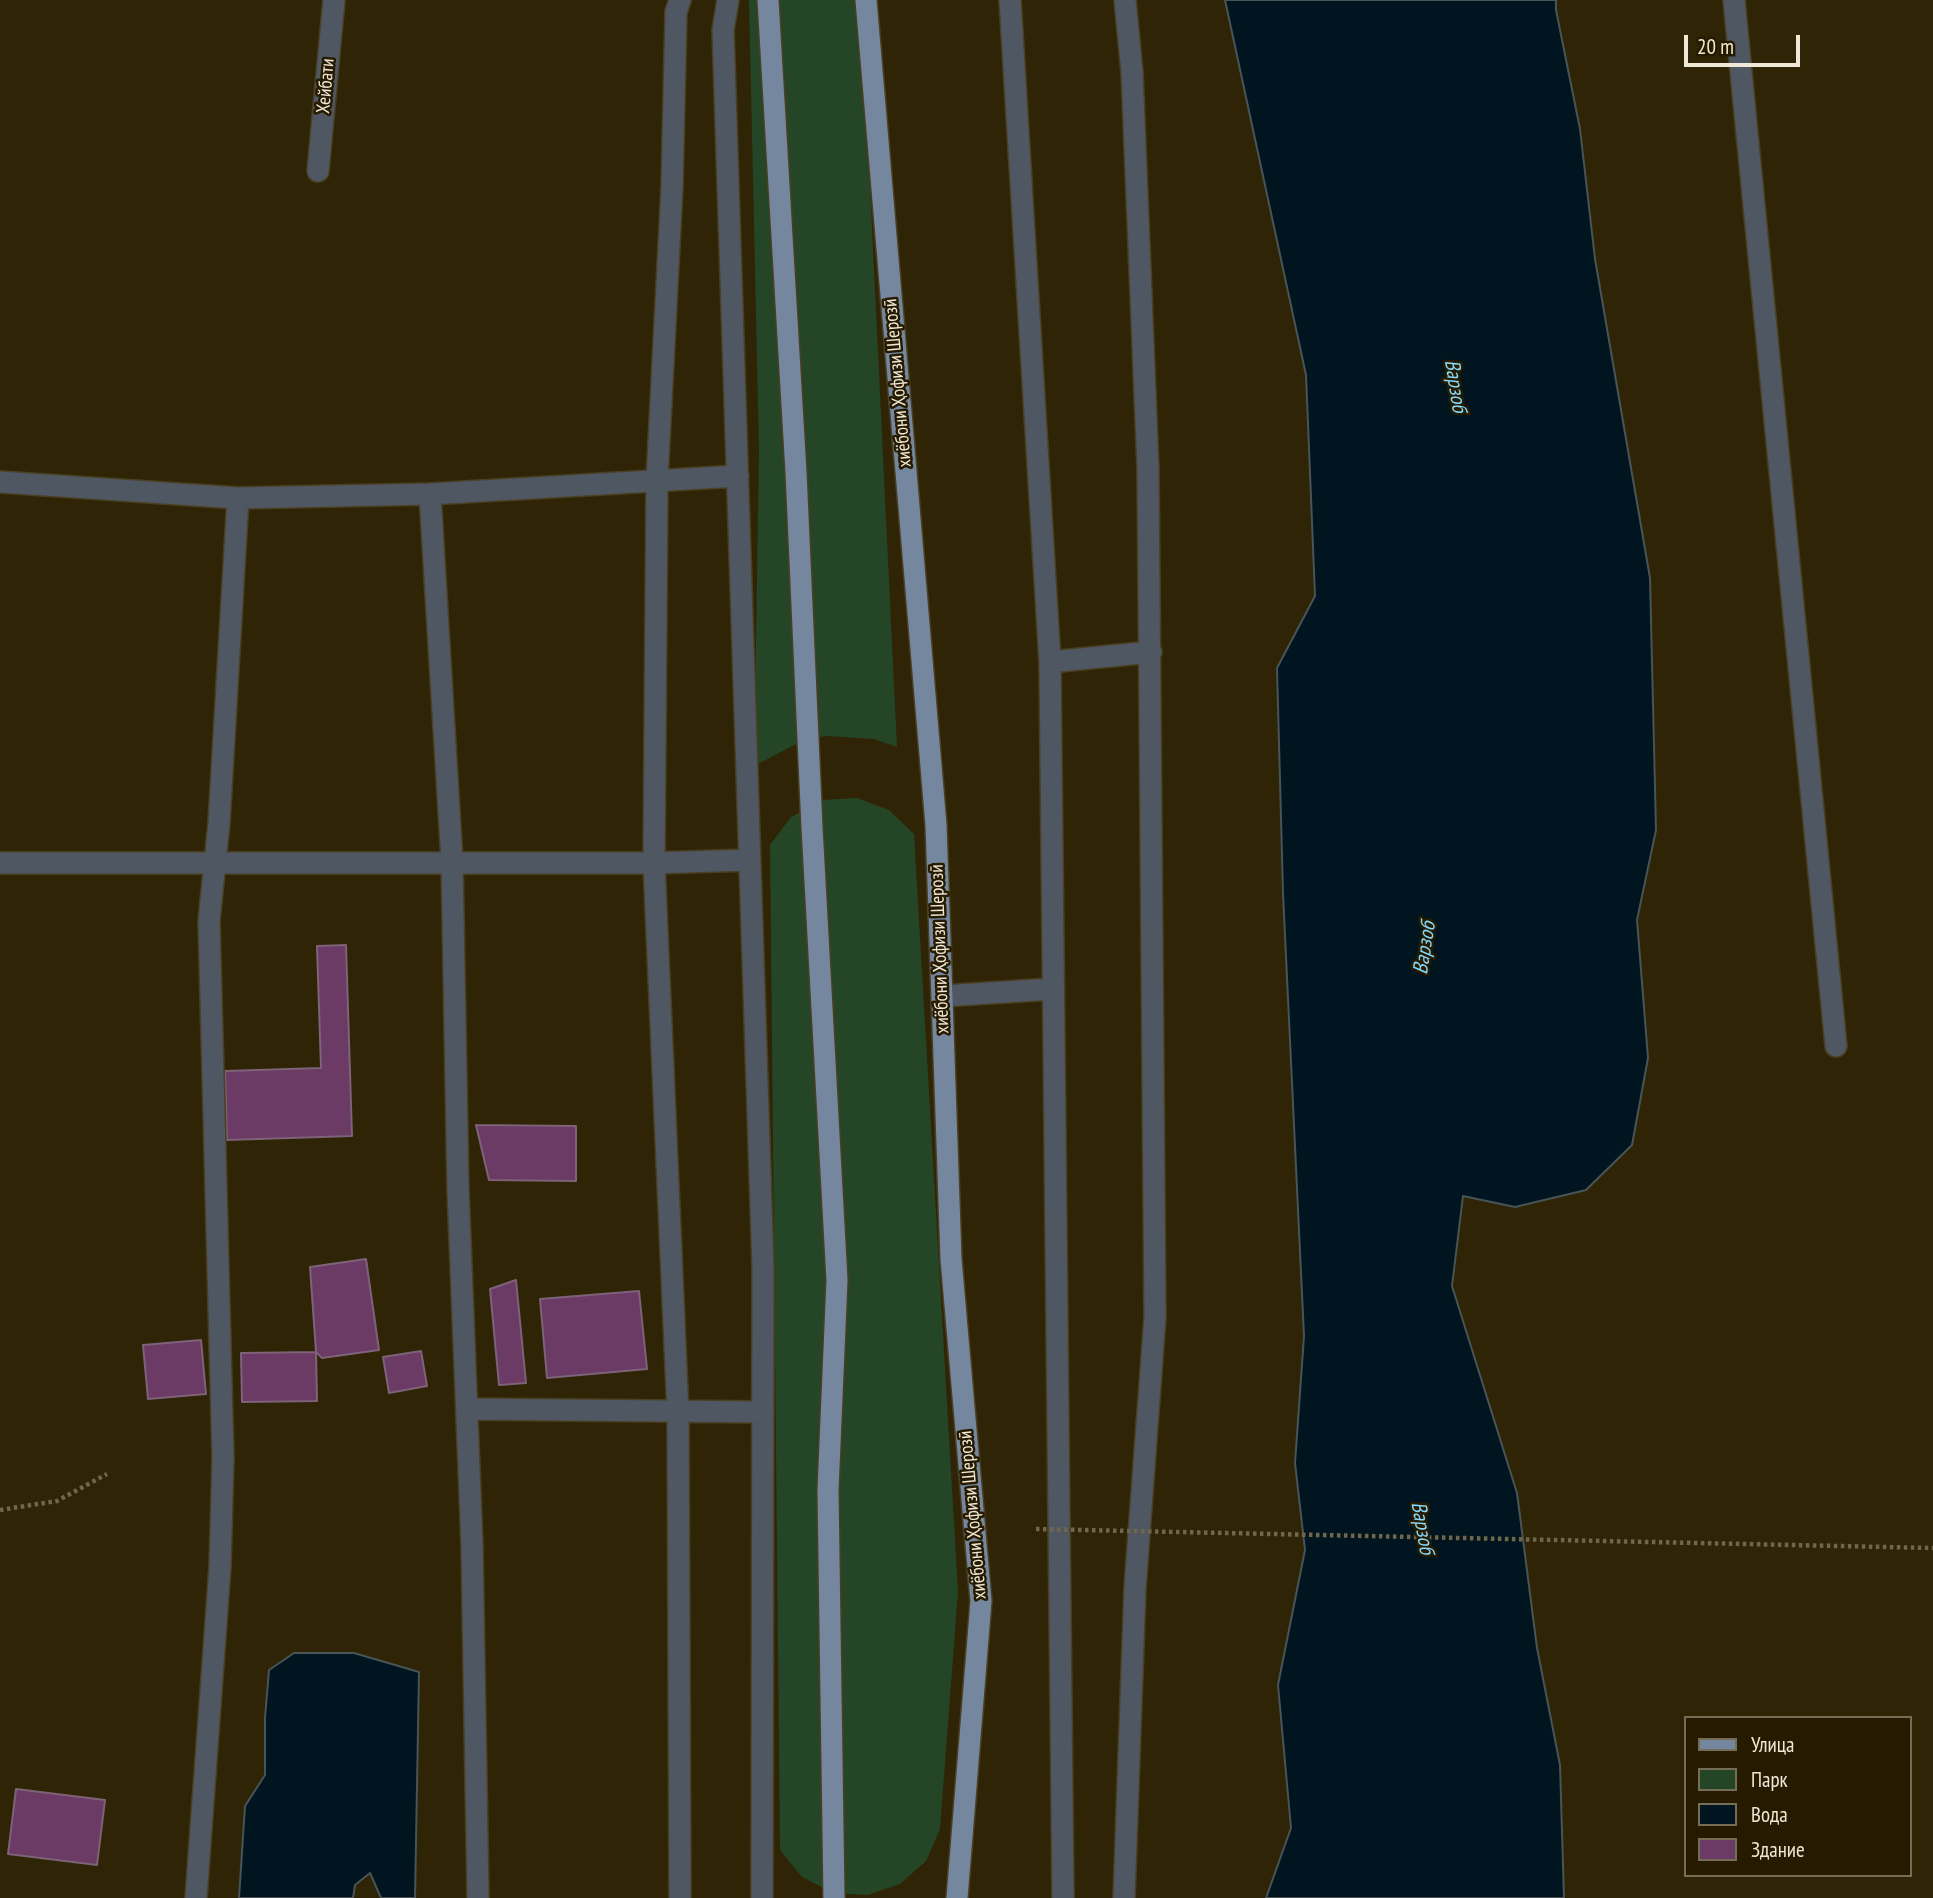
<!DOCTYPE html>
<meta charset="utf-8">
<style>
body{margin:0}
#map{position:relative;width:1933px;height:1898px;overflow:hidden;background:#2f2405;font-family:"PT Sans Narrow",sans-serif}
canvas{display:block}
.legend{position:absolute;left:1684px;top:1716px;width:228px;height:161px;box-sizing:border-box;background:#261b00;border:2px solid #766d56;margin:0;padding:9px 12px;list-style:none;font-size:21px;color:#efe8d6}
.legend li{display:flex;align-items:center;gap:14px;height:35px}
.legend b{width:35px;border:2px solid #766d56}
.scale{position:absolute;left:1684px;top:35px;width:116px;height:32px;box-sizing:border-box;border:4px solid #efe8d6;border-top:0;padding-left:9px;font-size:21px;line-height:24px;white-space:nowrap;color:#efe8d6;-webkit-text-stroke:5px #261b00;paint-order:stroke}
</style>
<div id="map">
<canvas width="1933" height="1898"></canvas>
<ul class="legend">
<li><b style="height:9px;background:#74879e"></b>Улица</li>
<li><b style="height:19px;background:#244626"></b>Парк</li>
<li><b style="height:19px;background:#00151f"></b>Вода</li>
<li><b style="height:19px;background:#6b3a65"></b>Здание</li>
</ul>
<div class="scale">20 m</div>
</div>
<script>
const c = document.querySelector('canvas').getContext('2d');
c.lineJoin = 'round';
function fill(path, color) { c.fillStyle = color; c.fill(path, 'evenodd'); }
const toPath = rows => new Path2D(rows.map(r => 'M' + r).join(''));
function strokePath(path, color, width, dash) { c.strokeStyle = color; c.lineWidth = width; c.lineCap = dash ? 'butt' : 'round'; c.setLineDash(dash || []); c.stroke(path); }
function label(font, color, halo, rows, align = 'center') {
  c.font = font + ' "PT Sans Narrow",sans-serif'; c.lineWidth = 5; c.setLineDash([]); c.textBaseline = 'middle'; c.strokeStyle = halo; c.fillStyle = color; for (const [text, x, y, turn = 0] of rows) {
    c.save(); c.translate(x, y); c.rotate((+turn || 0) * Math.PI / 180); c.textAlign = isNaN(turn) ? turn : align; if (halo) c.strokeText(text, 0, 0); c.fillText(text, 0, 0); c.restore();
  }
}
const green = toPath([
 [749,0,861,0,897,747,874,739,827,736,806,739,754,766,759,451],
 [857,798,889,810,914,834,958,1592,940,1829,926,1861,900,1884,868,1895,833,1893,802,1877,780,1850,770,845,791,817,822,800]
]);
const water = toPath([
 [1225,0,1556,0,1556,10,1580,129,1595,259,1650,578,1656,830,1637,920,1648,1058,1632,1145,1586,1190,1515,1207,1463,1196,1452,1286,1517,1493,1537,1648,1560,1765,1564,1898,1266,1898,1291,1828,1278,1685,1305,1550,1295,1463,1304,1336,1283,893,1277,668,1315,596,1306,375,1225,0],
 [294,1653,354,1653,419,1672,415,1898,381,1898,370,1873,355,1885,353,1898,239,1898,245,1806,265,1775,265,1718,269,1670,294,1653]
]);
const building = toPath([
 [346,945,352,1136,227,1140,225,1071,321,1068,317,946,346,945],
 [476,1125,576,1126,576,1181,489,1180,476,1125],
 [366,1259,379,1350,322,1358,316,1352,310,1267,366,1259],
 [516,1280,526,1383,499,1385,490,1289,516,1280],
 [639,1291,647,1369,547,1378,540,1299,639,1291],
 [201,1340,206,1394,148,1399,143,1345,201,1340],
 [421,1351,427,1386,389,1393,383,1357,421,1351],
 [316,1352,317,1401,242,1402,241,1353,316,1352],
 [16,1789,105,1800,97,1865,8,1854,16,1789]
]);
const path = toPath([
 [0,1510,57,1501,107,1474]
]);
const minor = toPath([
 [680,0,676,12,672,187,657,480,654,863,678,1414,680,1898],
 [728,0,723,30,763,1267,762,1898],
 [1010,0,1050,662,1063,1898],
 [1734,0,1836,1046],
 [318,171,334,0],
 [0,482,238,498,430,494,738,476],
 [430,494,452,861,458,1189,472,1545,478,1898],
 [1050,662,1151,652],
 [0,863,654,863,750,860],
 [942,996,1052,989],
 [467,1409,763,1412],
 [196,1898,220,1567,223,1458,209,921,219,823,238,498],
 [1124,1898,1135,1588,1155,1317,1148,468,1132,72,1125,0]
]);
const major = toPath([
 [768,0,796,472,812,827,837,1280,828,1490,834,1898],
 [866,0,936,825,951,1259,981,1601,957,1898]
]);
const pathBridge = toPath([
 [1036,1529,1933,1548]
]);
const streetNames = [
 ["Хейбати",326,86,-85],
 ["хиёбони Ҳофизи Шерозӣ",898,383,-95],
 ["хиёбони Ҳофизи Шерозӣ",940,949,-92],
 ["хиёбони Ҳофизи Шерозӣ",973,1515,-95]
];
const waterNames = [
 ["Варзоб",1455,386,81],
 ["Варзоб",1425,948,-81],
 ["Варзоб",1422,1528,80]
];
fill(green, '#244626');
fill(water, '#00151f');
strokePath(water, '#485456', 2);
fill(building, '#6b3a65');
strokePath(building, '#7d6278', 2);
strokePath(minor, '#4a3f22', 24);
strokePath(major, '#4a3f22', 24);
strokePath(path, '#70664c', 4.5, [3.5, 3.5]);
strokePath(minor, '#4e5762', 21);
strokePath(major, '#74879e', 21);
strokePath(pathBridge, '#70664c', 4.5, [3.5, 3.5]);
label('19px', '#efe8d6', '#261b00', streetNames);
label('italic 21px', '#84d8fd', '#261b00', waterNames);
</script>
